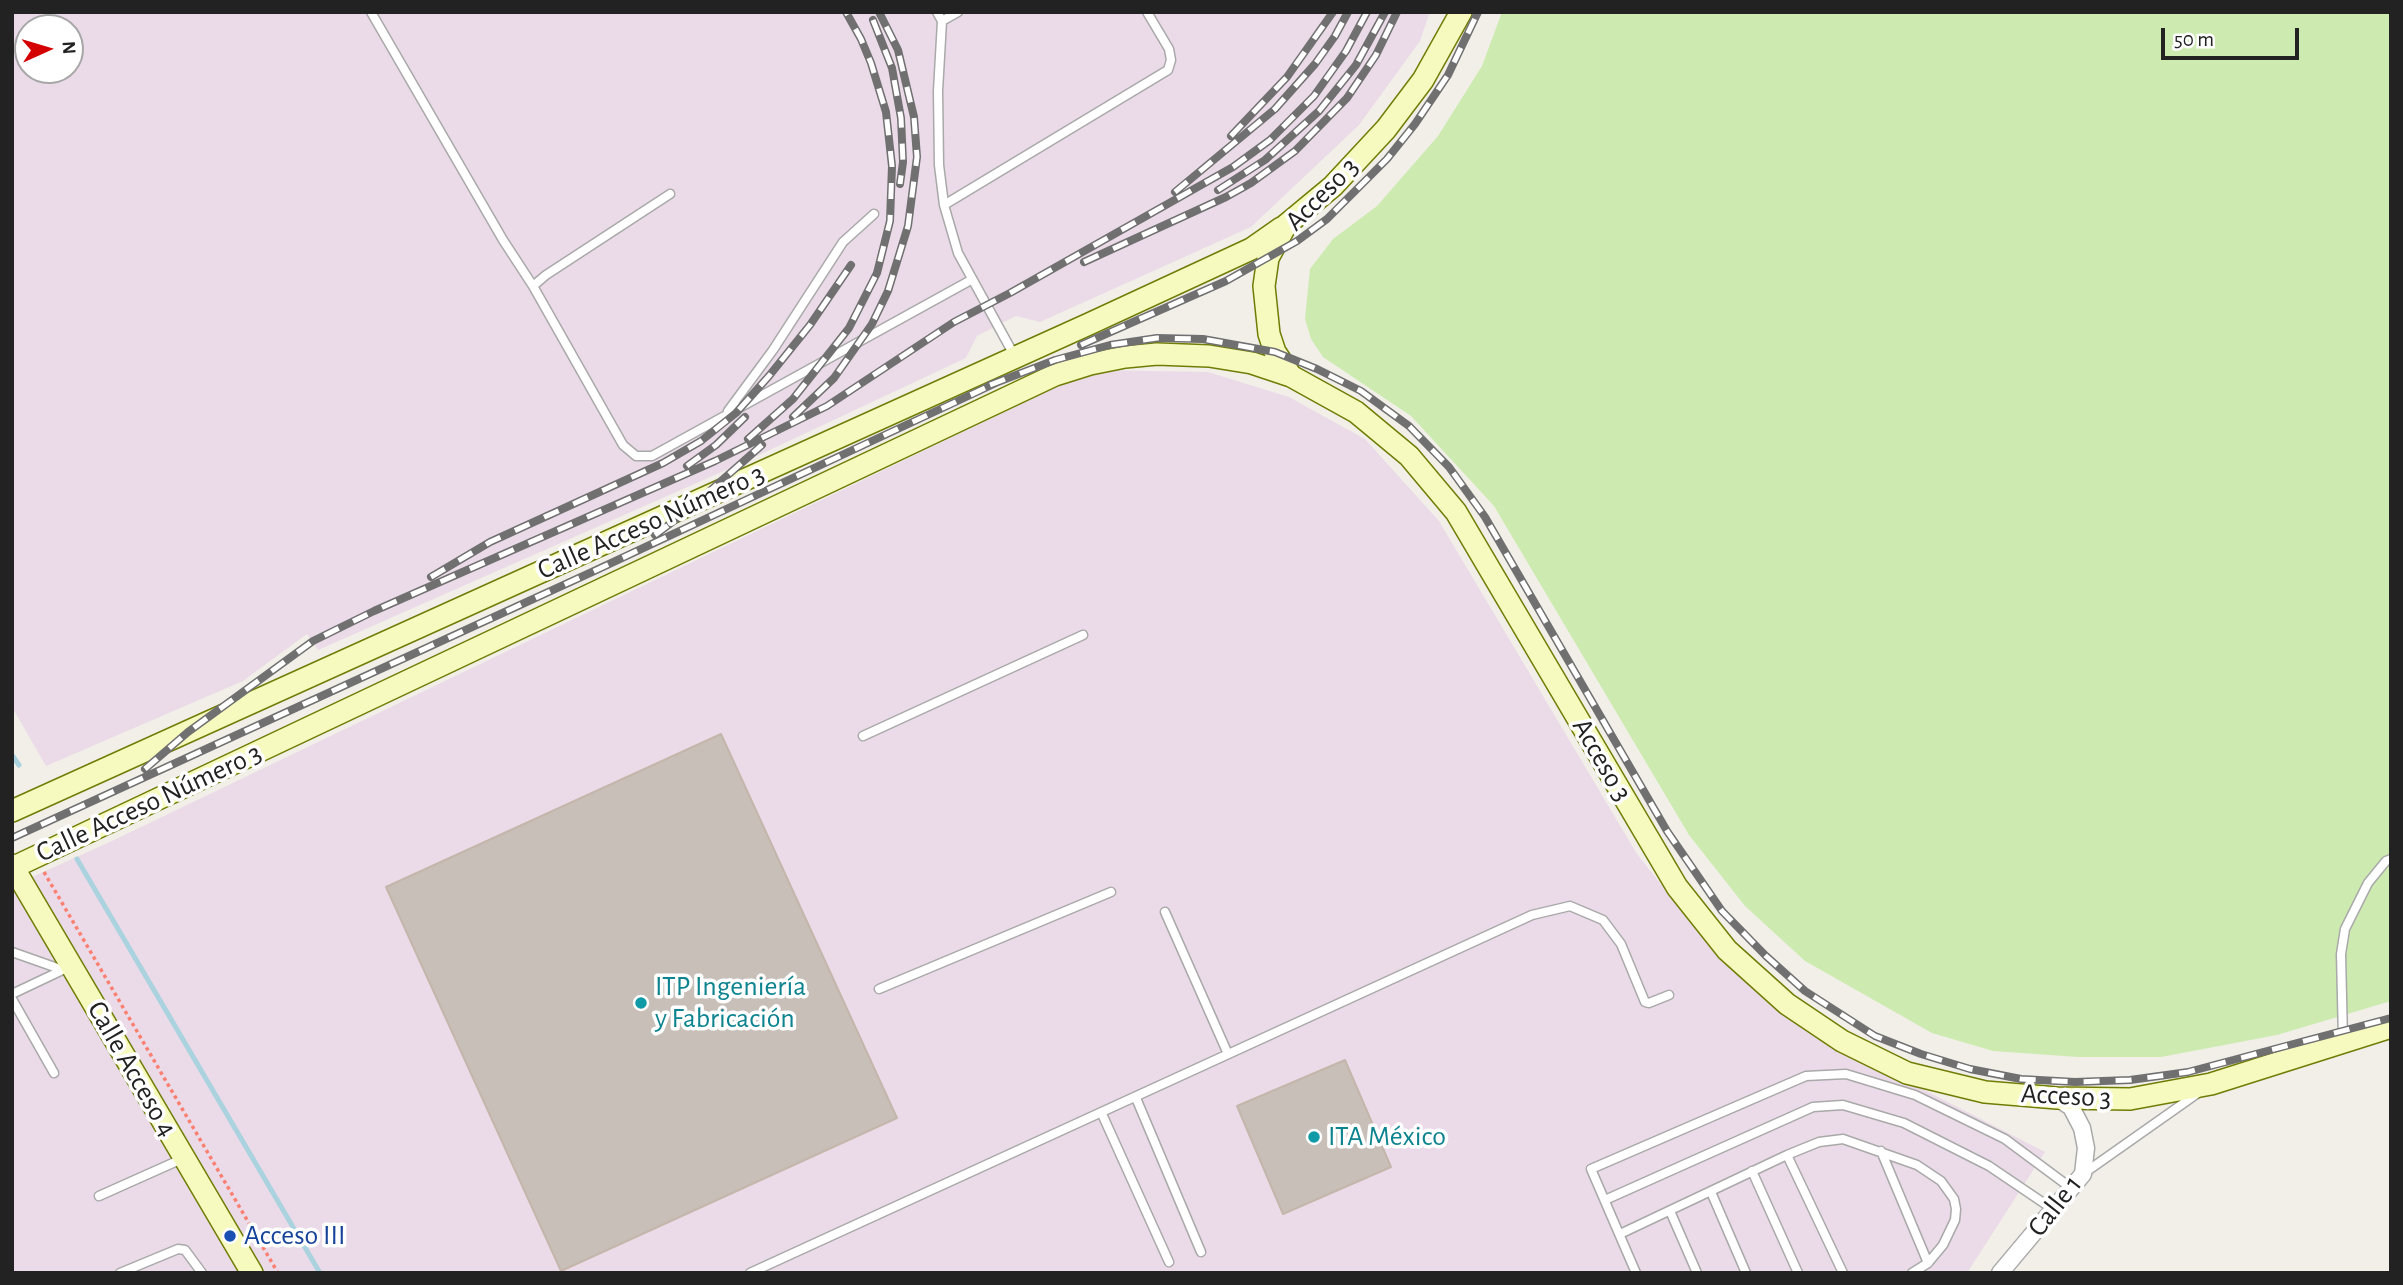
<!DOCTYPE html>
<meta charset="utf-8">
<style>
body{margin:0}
#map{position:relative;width:2403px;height:1285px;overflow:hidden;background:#f2efe9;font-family:"Alegreya Sans",sans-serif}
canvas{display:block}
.frame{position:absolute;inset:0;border:14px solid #222;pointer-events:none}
.north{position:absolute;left:14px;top:14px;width:70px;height:70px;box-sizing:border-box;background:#fff;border:2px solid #a7a7a7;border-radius:50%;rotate:86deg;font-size:19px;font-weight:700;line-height:28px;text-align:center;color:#222}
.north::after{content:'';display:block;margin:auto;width:24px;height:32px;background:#d40000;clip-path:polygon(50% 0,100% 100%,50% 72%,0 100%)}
.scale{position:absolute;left:2161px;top:28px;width:138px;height:32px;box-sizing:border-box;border:4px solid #222;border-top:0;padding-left:9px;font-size:21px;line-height:24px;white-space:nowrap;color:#222;-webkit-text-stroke:5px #fff;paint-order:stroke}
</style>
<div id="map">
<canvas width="2403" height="1285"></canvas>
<div class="frame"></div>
<div class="north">N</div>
<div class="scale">50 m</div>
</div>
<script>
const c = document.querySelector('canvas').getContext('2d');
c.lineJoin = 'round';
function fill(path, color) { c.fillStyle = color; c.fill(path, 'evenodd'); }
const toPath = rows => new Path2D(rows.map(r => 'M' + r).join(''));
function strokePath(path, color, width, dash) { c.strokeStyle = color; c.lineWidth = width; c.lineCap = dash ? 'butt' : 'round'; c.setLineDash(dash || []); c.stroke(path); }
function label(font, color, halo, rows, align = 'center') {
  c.font = font + ' "Alegreya Sans",sans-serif'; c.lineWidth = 7; c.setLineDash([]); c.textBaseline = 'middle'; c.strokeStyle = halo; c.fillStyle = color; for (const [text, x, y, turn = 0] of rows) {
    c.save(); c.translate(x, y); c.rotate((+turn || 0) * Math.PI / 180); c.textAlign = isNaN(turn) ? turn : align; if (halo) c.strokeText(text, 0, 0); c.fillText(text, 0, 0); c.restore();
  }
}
const industrial = toPath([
 [12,12,1430,12,1420,41,1359,125,1251,227,1040,322,1016,316,977,336,966,358,742,463,318,650,307,634,243,681,46,766,12,707],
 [28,28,70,28,70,70,28,70],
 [1092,370,1208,372,1289,397,1365,439,1439,521,1637,854,1720,958,1833,1043,2045,1152,1967,1273,12,1273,12,886,114,840]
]);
const grass = toPath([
 [1502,12,2391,12,2391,1001,2277,1035,2161,1057,2078,1057,1993,1051,1932,1033,1805,961,1745,906,1689,835,1494,506,1411,416,1323,357,1311,339,1305,319,1310,269,1333,239,1377,206,1438,136,1482,66]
]);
const stream = toPath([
 [12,755,19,765],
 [77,859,320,1273]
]);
const building = toPath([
 [721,734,897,1118,561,1271,386,887,721,734],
 [1345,1060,1391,1167,1283,1214,1237,1106,1345,1060]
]);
const path = toPath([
 [44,872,278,1273]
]);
const lane = toPath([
 [371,12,503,240,533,286,623,445,636,456,652,456,971,280],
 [937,12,942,21,938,91,939,165,944,205,958,253,1014,355],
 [942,21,958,12],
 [944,205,1168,70,1171,60,1169,49,1147,12],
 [533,286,546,275,670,194],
 [728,411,773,350,843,242,874,214],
 [863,736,1083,635],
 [1165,912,1228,1054],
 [12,952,63,970],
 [879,989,1111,892],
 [12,994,69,967],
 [12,999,54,1073],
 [2343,1040,2341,954,2345,929,2368,883,2386,861,2391,859],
 [1136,1098,1201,1252],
 [1102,1114,1169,1262],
 [1881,1151,1928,1263],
 [1787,1155,1843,1273],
 [1752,1171,1798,1273],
 [2083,1174,2198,1093],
 [1711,1192,1746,1273],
 [99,1196,184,1158],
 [1605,1200,1813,1107,1843,1105,1904,1123,1989,1166,2054,1210],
 [1670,1211,1697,1273],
 [1620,1234,1787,1155,1819,1142,1843,1139,1917,1165,1941,1181,1954,1199,1956,1209,1955,1220,1943,1245,1928,1263,1912,1273],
 [120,1273,178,1249,185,1250,202,1273],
 [750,1273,1532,915,1570,906,1603,920,1621,944,1645,1002,1649,1003,1669,995],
 [1636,1273,1591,1169,1806,1076,1846,1074,1915,1095,2005,1139,2071,1188]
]);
const street = toPath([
 [2000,1273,2083,1174,2086,1148,2082,1128,2071,1107,2057,1098]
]);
const secondary = toPath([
 [1461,12,1423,80,1386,129,1333,186,1286,225,1268,258,1264,286,1269,334,1275,352,1291,376,1356,412,1409,456,1456,512,1677,887,1727,950,1787,1004,1842,1041,1907,1073,1985,1092,2057,1098,2130,1099,2211,1084,2391,1027],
 [12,811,1089,324,1251,249,1281,228],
 [12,865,252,1273],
 [12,868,1055,375,1090,364,1125,357,1157,354,1209,356,1252,363,1291,376]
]);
const rail = toPath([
 [873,20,892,68,901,118,903,162,900,184],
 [1231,136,1287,77,1333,12],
 [1218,190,1265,160,1319,111,1356,65,1385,12],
 [1175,192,1275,109,1315,64,1335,36,1348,12],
 [1084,262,1226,197,1251,183,1295,151,1347,98,1376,55,1397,12],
 [1081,345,1226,281,1297,241,1327,219,1387,159,1415,124,1448,75,1478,12],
 [990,385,1055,360,1110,345,1157,338,1203,339,1275,352,1317,369,1361,391,1409,426,1449,467,1485,517,1667,831,1722,911,1766,956,1805,991,1875,1036,1921,1054,1970,1069,2021,1079,2075,1082,2130,1080,2188,1072,2391,1018],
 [793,417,834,378,872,324,888,291,908,226,917,157,914,117,898,50,879,12],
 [748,439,793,399,849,328,877,273,890,221,892,166,886,112,871,63,861,39,846,12],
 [687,466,716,445,745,417],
 [655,535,687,511,762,445],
 [431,577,490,542,663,463,701,441,736,413,769,376,810,325,851,265],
 [145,769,188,732,313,641,374,611,715,461,827,406,954,322,1010,293,1233,167,1270,140,1314,96,1346,51,1367,12],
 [12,838,592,572,998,382]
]);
const markers = [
 [641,1003,7,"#0f9aa8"],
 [1314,1137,7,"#0f9aa8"],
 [230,1236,7,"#1a4fb4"]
];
const streetNames = [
 ["Acceso 3",1322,194,-45],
 ["Calle Acceso Número 3",651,522,-24],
 ["Acceso 3",1602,760,60],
 ["Calle Acceso Número 3",149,803,-25],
 ["Calle Acceso 4",132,1069,60],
 ["Acceso 3",2066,1096,3],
 ["Calle 1",2055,1206,-52]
];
const cultureNames = [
 ["ITP Ingeniería",655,987],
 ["y Fabricación",655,1019],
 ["ITA México",1328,1137]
];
const transitNames = [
 ["Acceso III",244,1236]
];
fill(industrial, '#ebdbe8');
fill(grass, '#cdebb0');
strokePath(stream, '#aad3df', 5);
fill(building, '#c7bfb8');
strokePath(building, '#c4b6ab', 2);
strokePath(lane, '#a9a9a9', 11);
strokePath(street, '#a9a9a9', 19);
strokePath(secondary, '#707d05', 24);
strokePath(path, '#fa8072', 3.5, [3.5, 3.5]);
strokePath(lane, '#fff', 8);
strokePath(street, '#fff', 16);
strokePath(secondary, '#f7fabf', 21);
strokePath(rail, '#707070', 8);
strokePath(rail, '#fff', 5, [16]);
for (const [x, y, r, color] of markers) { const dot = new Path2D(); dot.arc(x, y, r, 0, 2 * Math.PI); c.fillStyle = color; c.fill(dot); strokePath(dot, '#fff', 2.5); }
label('28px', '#222', '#fff', streetNames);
label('28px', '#0d838f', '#fff', cultureNames, 'left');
label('28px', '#164399', '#fff', transitNames, 'left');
</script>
